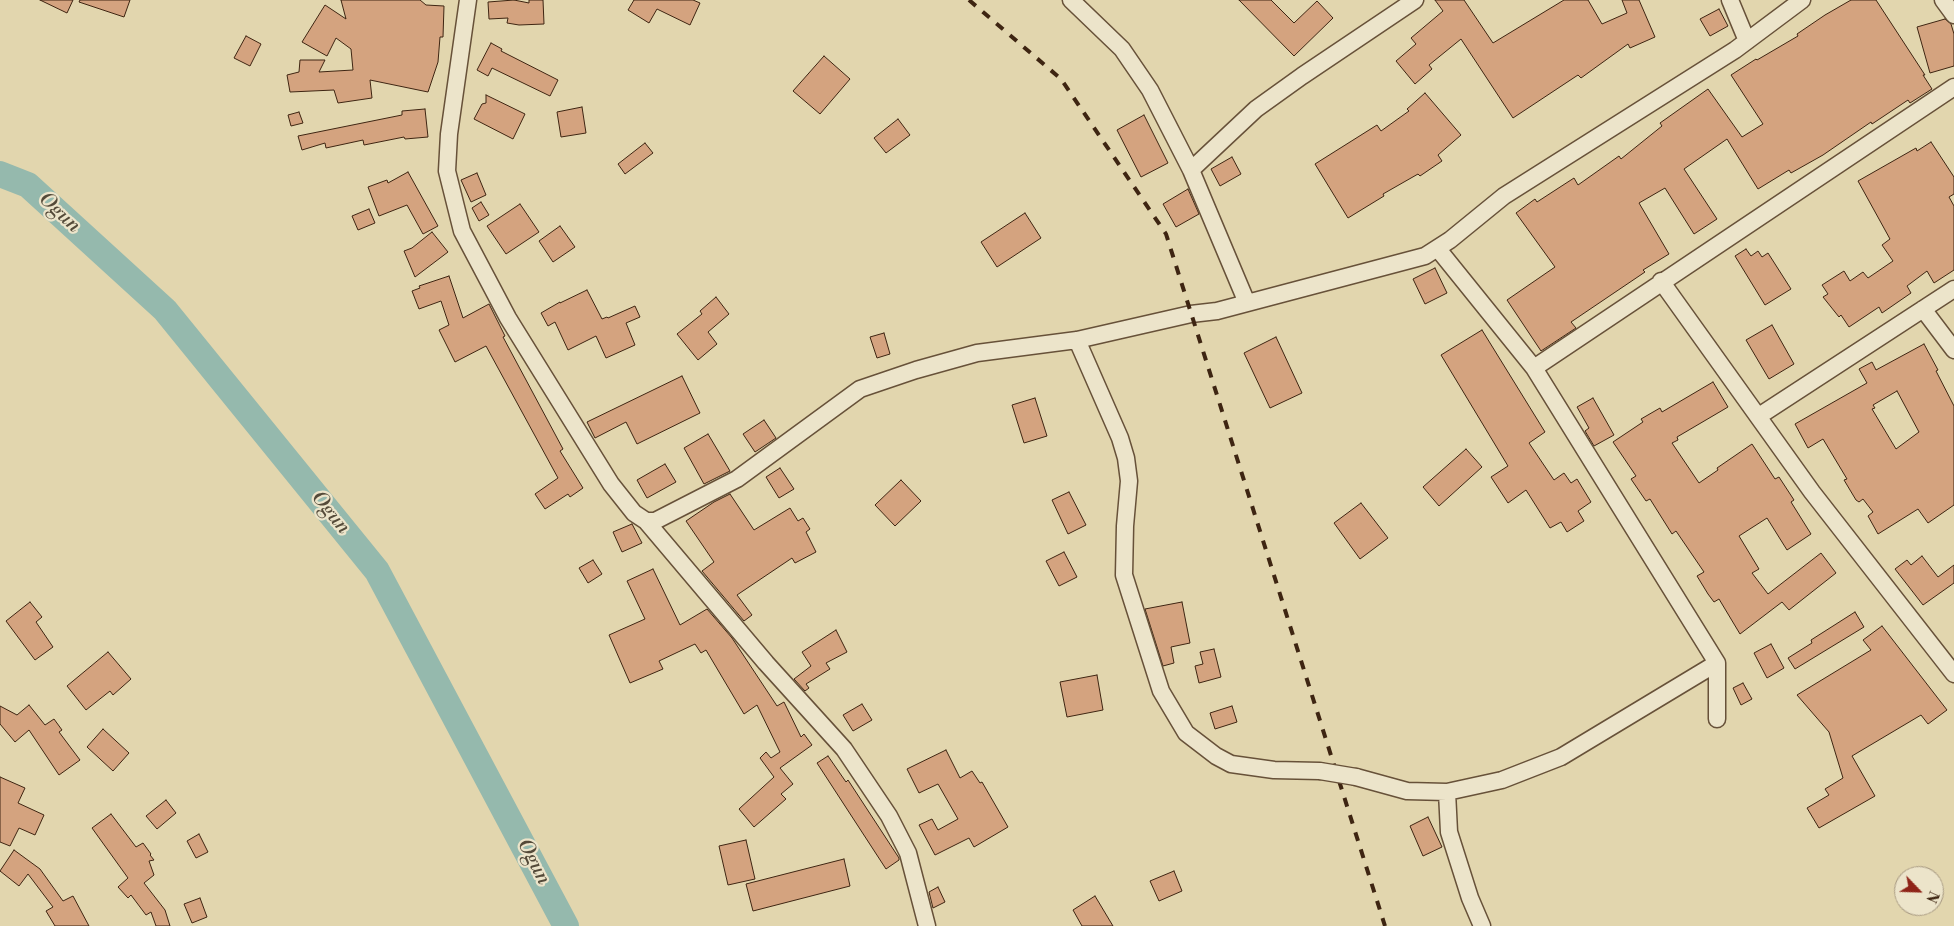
<!DOCTYPE html>
<style>
body{margin:0}
#map{position:relative;width:1954px;height:926px;overflow:hidden;background:#e2d6ae;font-family:"Libre Bodoni",serif}
canvas{display:block}
.north{position:absolute;left:1894px;top:866px;width:50px;height:50px;box-sizing:border-box;background:#ece4ca;border:1px solid #a69880;border-radius:50%;rotate:114deg;font-size:14px;font-weight:700;line-height:20px;text-align:center;color:#3e2512}
.north::after{content:'';display:block;margin:auto;width:18px;height:22px;background:#8f2418;clip-path:polygon(50% 0,100% 100%,50% 72%,0 100%)}
</style>
<div id="map">
<canvas width="1954" height="926"></canvas>
<div class="north">N</div>
</div>
<script>
const c = document.querySelector('canvas').getContext('2d');
c.lineJoin = 'round';
const toPath = rows => new Path2D(rows.map(r => 'M' + r).join(''));
function strokePath(path, color, width, dash) { c.strokeStyle = color; c.lineWidth = width; c.lineCap = dash ? 'butt' : 'round'; c.setLineDash(dash || []); c.stroke(path); }
function fill(path, color) { c.fillStyle = color; c.fill(path, 'evenodd'); }
function label(font, color, halo, rows, align = 'center') {
  c.font = font + ' "Libre Bodoni",serif'; c.lineWidth = 4.5; c.setLineDash([]); c.textBaseline = 'middle'; c.strokeStyle = halo; c.fillStyle = color; for (const [text, x, y, turn = 0] of rows) {
    c.save(); c.translate(x, y); c.rotate((+turn || 0) * Math.PI / 180); c.textAlign = isNaN(turn) ? turn : align; if (halo) c.strokeText(text, 0, 0); c.fillText(text, 0, 0); c.restore();
  }
}
const river = toPath([
 [0,174,28,185,165,310,377,571,566,926]
]);
const building = toPath([
 [40,0,73,0,67,13,40,0],
 [80,0,130,0,124,17,79,2,80,0],
 [341,0,420,0,426,5,444,6,443,37,440,37,438,62,428,92,370,80,372,98,338,103,334,90,290,92,287,75,299,72,300,60,325,60,319,72,353,70,351,49,336,38,327,56,302,42,325,5,346,19,341,0],
 [514,0,529,3,529,0,543,0,544,24,519,25,507,23,508,18,489,19,488,2,514,0],
 [634,0,693,0,700,3,690,25,657,9,649,23,628,10,634,0],
 [1239,0,1271,0,1294,23,1317,1,1333,18,1294,56,1239,0],
 [1435,0,1464,0,1493,43,1564,0,1588,0,1602,24,1627,13,1622,0,1639,0,1655,37,1630,48,1628,44,1581,78,1578,75,1513,118,1461,39,1429,65,1432,69,1415,84,1396,61,1416,44,1411,38,1443,11,1435,0],
 [1851,0,1876,0,1925,75,1923,75,1932,89,1910,103,1908,100,1872,124,1871,122,1823,155,1791,173,1789,170,1758,189,1727,139,1684,169,1717,219,1694,234,1665,188,1639,203,1669,254,1643,270,1645,272,1571,322,1576,328,1541,351,1507,300,1555,267,1516,213,1535,199,1537,202,1574,178,1578,185,1619,156,1621,159,1662,126,1660,123,1708,89,1742,137,1763,124,1731,75,1756,59,1757,60,1798,36,1797,34,1825,15,1851,0],
 [1719,9,1728,26,1710,36,1700,19,1719,9],
 [1945,19,1951,24,1954,34,1954,66,1930,73,1917,27,1945,19],
 [246,36,261,44,250,66,234,58,246,36],
 [491,43,502,49,501,51,558,80,550,96,492,68,488,76,477,70,491,43],
 [824,56,850,79,820,114,793,91,824,56],
 [1425,93,1461,135,1438,155,1442,161,1420,176,1418,174,1383,194,1384,196,1348,218,1315,164,1377,125,1381,131,1409,111,1407,109,1425,93],
 [486,95,525,114,513,139,474,119,482,104,486,103,486,95],
 [582,107,586,133,561,137,557,112,582,107],
 [425,109,428,137,405,139,404,137,364,145,363,140,326,148,325,143,302,150,298,136,402,115,402,111,425,109],
 [299,112,303,123,291,126,288,115,299,112],
 [1144,115,1168,163,1141,177,1117,130,1144,115],
 [898,119,910,135,886,153,874,138,898,119],
 [1931,142,1954,177,1954,194,1949,197,1954,206,1954,270,1934,283,1927,271,1907,286,1911,293,1882,313,1879,307,1849,327,1841,315,1839,317,1823,297,1828,294,1822,285,1844,271,1850,281,1863,272,1868,278,1893,261,1882,245,1890,239,1858,181,1916,148,1917,151,1931,142],
 [645,143,653,153,625,174,618,164,645,143],
 [1232,157,1241,174,1220,186,1211,169,1232,157],
 [408,172,438,226,423,234,407,205,379,216,368,187,387,180,388,183,408,172],
 [477,173,486,195,471,202,461,180,477,173],
 [1188,189,1199,214,1176,227,1163,204,1188,189],
 [481,202,489,215,479,221,472,208,481,202],
 [520,204,539,232,506,254,487,226,520,204],
 [369,209,375,223,358,230,352,216,369,209],
 [1025,213,1041,238,997,267,981,242,1025,213],
 [560,226,575,247,553,262,539,241,560,226],
 [432,232,448,252,415,277,404,251,412,248,432,232],
 [1746,249,1751,256,1758,251,1762,257,1768,253,1791,289,1765,305,1735,256,1746,249],
 [1435,268,1447,293,1425,304,1413,279,1435,268],
 [449,276,463,318,489,304,505,336,503,337,563,449,560,451,583,488,570,497,568,494,545,509,535,494,558,478,486,346,455,362,439,330,449,325,441,301,419,309,412,291,420,288,419,286,449,276],
 [587,290,602,319,607,317,608,318,635,306,640,317,626,323,635,345,606,358,596,336,568,350,555,322,548,326,541,313,560,302,560,303,587,290],
 [716,297,729,314,708,332,717,344,698,360,677,334,702,314,700,311,716,297],
 [1772,325,1794,364,1769,379,1746,340,1772,325],
 [1482,330,1545,432,1529,443,1554,480,1564,473,1571,483,1577,479,1591,502,1578,511,1584,521,1567,532,1561,522,1550,528,1526,490,1508,503,1491,477,1508,466,1441,355,1482,330],
 [884,333,890,354,877,358,870,337,884,333],
 [1276,337,1302,393,1270,408,1244,353,1276,337],
 [1924,344,1938,370,1936,371,1954,406,1954,505,1928,523,1918,509,1878,534,1868,516,1873,512,1863,499,1859,502,1856,500,1844,480,1847,479,1823,439,1808,448,1795,424,1867,383,1859,369,1872,362,1876,370,1924,344],
 [1897,391,1919,432,1896,449,1872,409,1875,408,1873,405,1897,391],
 [682,376,700,413,637,444,626,422,595,438,587,422,682,376],
 [1713,382,1728,407,1677,437,1678,440,1672,443,1699,483,1718,470,1717,468,1752,444,1775,479,1779,477,1794,500,1791,502,1811,534,1787,550,1767,518,1739,536,1759,569,1752,573,1768,594,1821,553,1836,573,1789,610,1782,602,1740,634,1719,599,1714,602,1708,594,1697,576,1704,572,1676,531,1672,534,1650,499,1646,501,1631,479,1636,476,1613,442,1643,422,1641,419,1660,408,1662,412,1713,382],
 [1035,398,1047,436,1024,443,1012,405,1035,398],
 [1593,398,1614,435,1594,446,1585,431,1589,428,1577,407,1593,398],
 [764,420,776,438,755,452,743,434,764,420],
 [708,434,730,471,704,484,684,448,708,434],
 [1466,449,1482,467,1439,506,1423,487,1466,449],
 [665,464,676,482,647,498,637,480,665,464],
 [780,468,794,489,779,498,766,477,780,468],
 [901,480,921,501,895,526,875,505,901,480],
 [1069,492,1086,525,1068,534,1052,500,1069,492],
 [730,494,754,530,790,508,798,521,803,518,810,529,806,532,816,552,795,563,792,558,737,595,752,615,744,621,702,571,714,562,686,521,714,502,730,494],
 [1361,503,1388,538,1360,559,1334,523,1361,503],
 [632,524,642,543,622,552,613,532,632,524],
 [1064,552,1077,577,1059,586,1046,561,1064,552],
 [1922,556,1938,577,1954,565,1954,583,1923,605,1895,569,1907,560,1911,565,1922,556],
 [593,560,602,574,588,583,579,568,593,560],
 [653,569,680,625,707,609,732,638,777,706,784,702,801,737,804,734,812,745,780,768,793,784,781,794,786,799,754,827,739,809,774,777,760,758,766,752,771,758,780,752,757,705,744,714,706,650,701,653,695,644,659,661,663,669,630,683,609,635,645,619,627,581,653,569],
 [30,602,42,617,36,622,53,647,35,660,6,621,30,602],
 [1182,602,1190,643,1171,647,1174,663,1163,666,1145,609,1182,602],
 [1855,612,1864,627,1795,669,1788,658,1812,643,1811,640,1855,612],
 [1882,626,1947,710,1928,724,1921,715,1852,756,1875,796,1819,828,1807,808,1829,795,1825,789,1843,778,1829,732,1797,695,1871,650,1863,640,1882,626],
 [836,630,847,652,826,663,830,669,806,684,809,688,805,691,794,679,811,666,802,652,836,630],
 [1771,644,1784,668,1767,678,1754,653,1771,644],
 [1214,649,1221,677,1199,683,1195,666,1203,664,1200,652,1214,649],
 [108,652,131,679,113,695,110,691,86,710,67,686,108,652],
 [1097,675,1103,710,1067,717,1060,682,1097,675],
 [1743,683,1752,699,1741,705,1733,688,1743,683],
 [862,704,872,720,853,731,843,715,862,704],
 [29,705,45,725,54,719,62,730,59,732,80,760,59,775,29,730,15,742,0,724,0,706,17,715,29,705],
 [1232,706,1237,722,1215,729,1210,713,1232,706],
 [103,729,129,753,113,771,87,747,103,729],
 [946,750,960,778,972,771,980,783,982,782,1008,827,974,847,969,838,935,855,919,825,932,819,938,830,958,819,938,784,919,793,907,769,946,750],
 [828,756,846,782,848,780,899,858,899,860,886,869,817,763,828,756],
 [0,777,25,788,18,803,44,815,35,835,19,828,10,846,0,842,0,777],
 [166,800,176,813,157,829,146,816,166,800],
 [111,814,136,847,143,843,151,854,150,855,154,860,149,861,154,875,144,883,165,910,170,926,156,926,151,912,146,915,131,895,128,898,118,887,128,878,92,828,111,814],
 [1428,817,1442,847,1423,856,1410,826,1428,817],
 [199,834,208,852,196,858,187,841,199,834],
 [746,840,755,879,728,885,719,846,746,840],
 [14,850,40,869,63,901,73,896,89,926,55,926,46,911,53,907,28,874,19,886,0,871,14,850],
 [844,859,850,886,753,911,746,884,844,859],
 [1174,871,1182,891,1159,901,1150,881,1174,871],
 [938,887,945,902,933,908,929,892,938,887],
 [1095,896,1113,926,1082,926,1073,910,1095,896],
 [200,898,207,917,192,923,184,904,200,898]
]);
const minor = toPath([
 [468,0,449,134,447,171,462,231,508,318,611,484,634,513,646,521,655,521,737,479,860,389,916,370,977,353,1077,340,1191,314,1217,311,1425,256,1450,240,1504,196,1735,50,1802,0],
 [1071,0,1122,49,1150,90,1191,170,1247,303],
 [1730,0,1747,41],
 [1943,0,1954,15],
 [1191,170,1256,109,1302,76,1415,0],
 [1438,249,1534,368,1717,663,1717,719],
 [1661,281,1812,492,1954,674],
 [1923,309,1954,350],
 [1077,340,1120,438,1126,458,1129,481,1125,526,1124,575,1161,691,1186,733,1216,756,1231,764,1274,770,1320,771],
 [1534,368,1954,87],
 [1759,416,1954,289],
 [646,521,766,663,844,749,889,816,908,853,927,926],
 [1356,777,1407,791,1447,792,1502,780,1561,757,1717,663],
 [1447,792,1449,832,1470,898,1482,926]
]);
const rail = toPath([
 [969,0,1061,79,1166,234,1385,926]
]);
const minorBridge = toPath([
 [1320,771,1356,777]
]);
const waterNames = [
 ["Ogun",59,213,43],
 ["Ogun",330,513,51],
 ["Ogun",533,862,62]
];
strokePath(river, '#95b9ad', 26);
fill(building, '#d4a37f');
strokePath(building, '#3e2512', 1);
strokePath(minor, '#675139', 19);
strokePath(minor, '#ece4ca', 16);
strokePath(rail, '#3e2512', 4, [9, 9]);
strokePath(minorBridge, '#675139', 19, []);
strokePath(minorBridge, '#ece4ca', 16);
label('italic 20px', '#544a39', '#ece4ca', waterNames);
</script>
